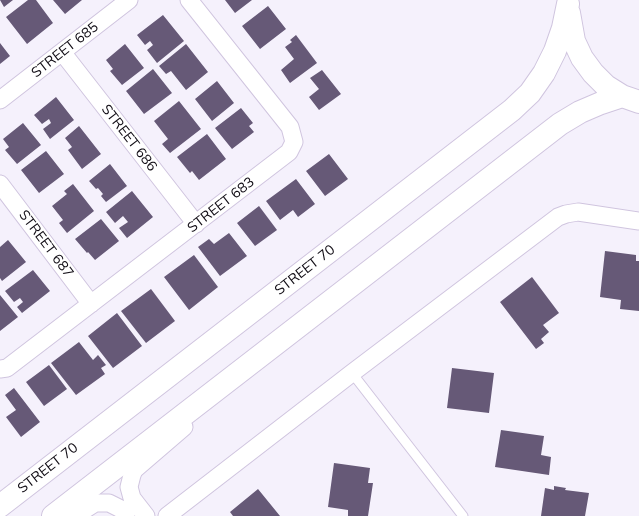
<!DOCTYPE html>
<style>
body{margin:0}
canvas{display:block;background:#f5f1fc}
</style>
<canvas width="639" height="516"></canvas>
<script>
const c = document.querySelector('canvas').getContext('2d');
c.lineJoin = 'round';
function fill(path, color) { c.fillStyle = color; c.fill(path, 'evenodd'); }
const toPath = rows => new Path2D(rows.map(r => 'M' + r).join(''));
function strokePath(path, color, width, dash) { c.strokeStyle = color; c.lineWidth = width; c.lineCap = dash ? 'butt' : 'round'; c.setLineDash(dash || []); c.stroke(path); }
function label(font, color, halo, rows, align = 'center') {
  c.font = font + ' Mulish,sans-serif'; c.lineWidth = 3; c.setLineDash([]); c.textBaseline = 'middle'; c.strokeStyle = halo; c.fillStyle = color; for (const [text, x, y, turn = 0] of rows) {
    c.save(); c.translate(x, y); c.rotate((+turn || 0) * Math.PI / 180); c.textAlign = isNaN(turn) ? turn : align; if (halo) c.strokeText(text, 0, 0); c.fillText(text, 0, 0); c.restore();
  }
}
const building = toPath([
 [0,0,13,0,4,7],
 [28,0,36,0,53,23,27,44,6,17],
 [53,0,82,0,65,14],
 [225,0,252,0,235,13],
 [268,6,286,29,260,49,242,26],
 [163,15,184,41,157,63,147,50,153,45,150,41,145,45,137,35],
 [296,35,317,63,290,83,281,70,294,59,285,47,292,42,290,40],
 [0,43,10,56,0,64],
 [125,44,144,68,122,85,110,71,113,69,106,60],
 [186,44,208,72,186,90,171,71,166,74,159,66],
 [153,69,172,93,144,114,126,91],
 [322,70,341,94,319,110,309,97,319,89,310,78],
 [217,81,234,103,212,121,195,99],
 [56,97,74,120,50,139,43,129,51,123,49,119,42,124,34,115],
 [179,101,201,129,170,153,162,144,168,139,154,121],
 [241,108,253,123,249,126,254,132,232,149,215,128],
 [23,123,41,145,17,164,5,150,9,147,3,139],
 [79,126,101,154,82,169,68,150,72,147,65,138],
 [207,134,226,159,199,180,192,171,190,173,177,157],
 [46,151,64,174,39,193,21,170],
 [329,154,348,179,325,196,306,171],
 [110,164,127,186,106,202,101,196,103,194,98,188,96,189,89,181],
 [296,179,315,204,298,217,293,210,280,220,266,201],
 [73,184,94,211,67,233,59,223,63,220,52,206,67,194,64,191],
 [132,191,153,217,127,238,119,228,128,222,123,216,115,223,106,212],
 [259,206,277,230,255,246,237,223],
 [101,219,119,241,95,260,88,252,87,253,75,239],
 [229,233,247,256,220,276,198,247,209,239,214,244],
 [8,240,26,262,2,281,0,278,0,247],
 [605,251,636,255,636,261,639,261,639,311,620,309,621,300,600,297],
 [194,255,218,287,189,310,164,277],
 [33,270,50,291,22,313,17,307,23,302,20,298,14,302,5,291],
 [532,277,559,313,543,325,549,332,541,339,544,343,536,349,500,302],
 [151,289,175,321,146,343,121,311],
 [0,295,18,317,0,331],
 [117,313,142,346,113,368,88,336],
 [79,342,93,360,98,355,106,365,101,368,105,374,76,395,51,363],
 [49,365,67,389,44,406,26,382],
 [452,368,494,373,489,413,447,408],
 [14,388,40,422,21,437,6,417,16,410,5,395],
 [501,430,544,436,541,455,551,457,549,475,495,467],
 [334,463,370,468,368,483,373,483,368,516,348,516,348,510,328,507],
 [554,486,566,488,565,490,589,493,585,516,541,516,545,488,554,490],
 [258,489,280,516,233,516,230,512]
]);
const lane = toPath([
 [352,373,463,516]
]);
const street = toPath([
 [62,52,196,224],
 [0,100,129,0],
 [0,184,91,304],
 [0,369,7,368,289,152,294,142,290,127,189,0],
 [75,516,95,503,109,503,121,509,126,516],
 [146,516,132,498,129,487,132,475,134,470,184,427],
 [167,516,352,373,558,217,566,214,578,212,639,221]
]);
const secondary = toPath([
 [569,13,574,41,582,58,593,73,606,86,622,96,639,102],
 [0,506,512,110,530,93,544,73,555,51,563,28,568,4],
 [53,516,560,124,580,112,601,103,622,96]
]);
const streetNames = [
 ["STREET 685",65,50,-38],
 ["STREET 686",129,138,52],
 ["STREET 683",221,205,-38],
 ["STREET 687",46,244,53],
 ["STREET 70",305,270,-38],
 ["STREET 70",48,468,-38]
];
fill(building, '#665977');
strokePath(lane, '#d0c5df', 11);
strokePath(street, '#d0c5df', 19);
strokePath(secondary, '#d0c5df', 24);
strokePath(lane, '#fff', 9);
strokePath(street, '#fff', 17);
strokePath(secondary, '#fff', 22);
label('14px', '#0f0b13', '#fff', streetNames);
</script>
